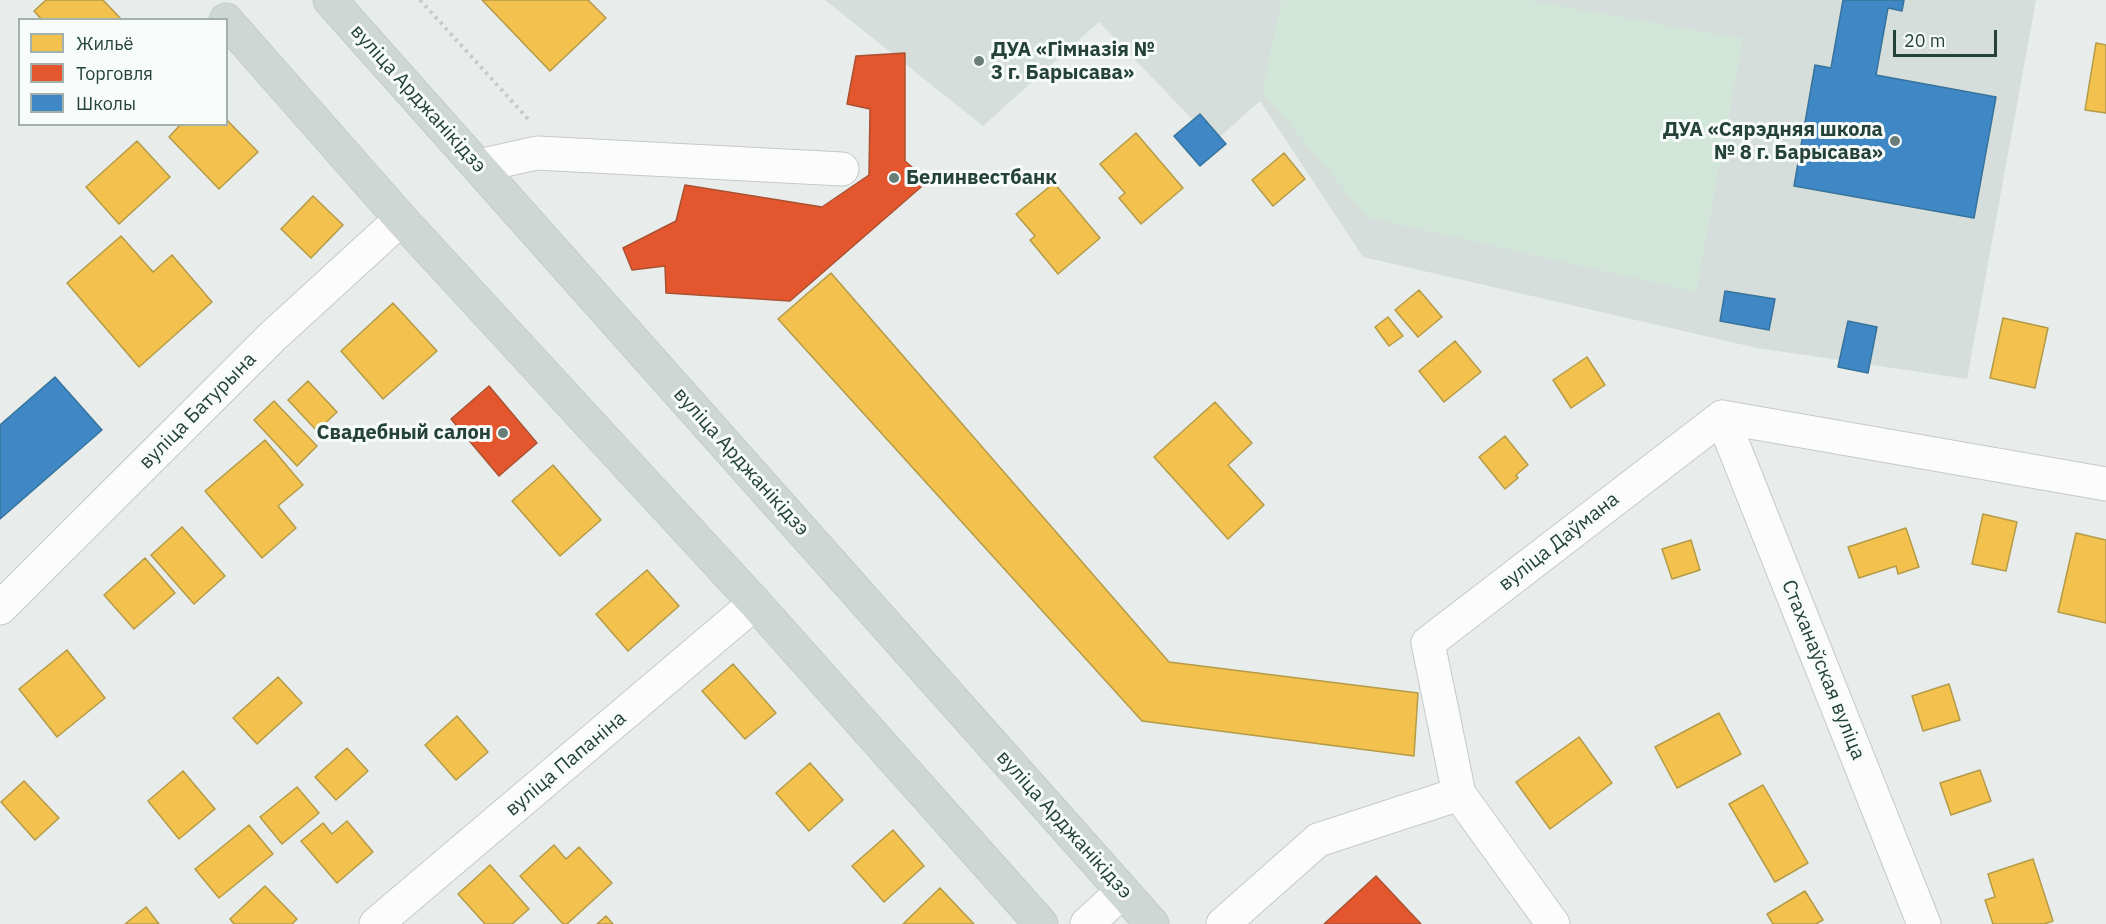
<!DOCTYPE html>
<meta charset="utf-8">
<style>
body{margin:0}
#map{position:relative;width:2106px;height:924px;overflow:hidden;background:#e8edeb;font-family:"IBM Plex Sans",sans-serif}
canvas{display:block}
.legend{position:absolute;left:18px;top:18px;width:210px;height:108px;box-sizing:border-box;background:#f7fbf9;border:2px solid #a3b1ad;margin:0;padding:8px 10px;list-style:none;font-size:18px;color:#24423a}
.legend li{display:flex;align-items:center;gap:12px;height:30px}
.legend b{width:30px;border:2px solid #a3b1ad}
.scale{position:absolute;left:1893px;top:30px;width:104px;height:27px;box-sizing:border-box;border:3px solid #24423a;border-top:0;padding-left:8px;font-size:18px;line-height:21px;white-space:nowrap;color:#24423a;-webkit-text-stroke:4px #f7fbf9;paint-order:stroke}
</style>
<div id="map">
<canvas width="2106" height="924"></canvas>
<ul class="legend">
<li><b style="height:16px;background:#f2c14e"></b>Жильё</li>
<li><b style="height:16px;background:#e4572e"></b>Торговля</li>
<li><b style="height:16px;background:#3f88c5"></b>Школы</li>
</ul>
<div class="scale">20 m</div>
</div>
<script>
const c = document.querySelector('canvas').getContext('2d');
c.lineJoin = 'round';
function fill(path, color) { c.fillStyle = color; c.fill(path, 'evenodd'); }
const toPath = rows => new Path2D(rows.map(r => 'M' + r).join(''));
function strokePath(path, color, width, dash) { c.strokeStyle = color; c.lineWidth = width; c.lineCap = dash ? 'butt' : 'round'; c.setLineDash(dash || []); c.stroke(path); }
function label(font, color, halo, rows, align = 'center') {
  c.font = font + ' "IBM Plex Sans",sans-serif'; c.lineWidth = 6; c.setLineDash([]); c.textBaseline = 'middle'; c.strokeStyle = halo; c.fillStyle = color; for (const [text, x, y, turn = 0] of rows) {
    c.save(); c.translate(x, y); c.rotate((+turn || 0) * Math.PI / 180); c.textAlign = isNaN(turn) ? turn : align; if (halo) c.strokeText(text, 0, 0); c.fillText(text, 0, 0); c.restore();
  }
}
const built = toPath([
 [825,0,2036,0,1967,379,1757,348,1363,257,1260,101,1214,142,1099,22,983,126]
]);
const green = toPath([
 [1282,0,1527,0,1743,39,1696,292,1367,217,1262,91]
]);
const homes = toPath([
 [46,0,103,0,122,20,42,20,34,11,46,0],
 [482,0,588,0,606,18,550,71,482,0],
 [2096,43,2106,45,2106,113,2085,110,2096,43],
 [226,119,258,152,219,189,169,137,181,124,226,124,226,119],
 [1136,133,1183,188,1141,224,1119,198,1125,193,1100,164,1136,133],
 [137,141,170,177,119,224,86,187,137,141],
 [1284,153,1305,179,1273,206,1252,180,1284,153],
 [1054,183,1100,238,1058,274,1030,240,1035,236,1016,214,1054,183],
 [313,196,343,225,311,258,281,229,313,196],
 [121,236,153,272,172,255,212,302,139,367,67,283,121,236],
 [831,273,1169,662,1418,693,1414,756,1142,721,778,319,831,273],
 [1419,290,1442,317,1418,337,1395,310,1419,290],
 [393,303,437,351,383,399,341,351,393,303],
 [1388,317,1403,336,1389,346,1375,327,1388,317],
 [2003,318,2048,328,2035,388,1990,378,2003,318],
 [1455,341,1481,372,1444,402,1419,371,1455,341],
 [1587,357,1605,385,1571,408,1553,380,1587,357],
 [308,381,337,412,317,431,288,400,308,381],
 [274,401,317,446,297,466,254,420,274,401],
 [1215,402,1252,443,1228,465,1264,505,1228,539,1154,457,1215,402],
 [1505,436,1528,465,1516,475,1518,478,1505,489,1479,457,1505,436],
 [265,440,303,485,278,506,296,528,262,558,205,491,265,440],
 [553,465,601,520,560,556,512,501,553,465],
 [1983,514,2017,522,2006,571,1972,564,1983,514],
 [182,527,225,576,194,604,151,555,182,527],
 [1906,528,1919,567,1898,574,1896,566,1859,578,1848,547,1906,528],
 [2076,533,2106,540,2106,623,2058,612,2076,533],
 [1691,540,1700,570,1672,579,1662,549,1691,540],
 [145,558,175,593,134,629,104,595,145,558],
 [647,570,679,606,628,651,596,614,647,570],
 [67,650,105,698,57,737,19,689,67,650],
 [733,664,776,713,745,739,702,691,733,664],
 [278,677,302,703,257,744,233,718,278,677],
 [1949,684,1960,720,1923,731,1912,696,1949,684],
 [1719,713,1741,754,1677,788,1655,747,1719,713],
 [457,716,488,752,456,780,425,745,457,716],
 [1579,737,1612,783,1550,829,1516,782,1579,737],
 [347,748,368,771,336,800,315,777,347,748],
 [810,763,843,800,809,831,776,793,810,763],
 [1980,770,1991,801,1951,815,1940,783,1980,770],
 [183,771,215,809,179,839,148,801,183,771],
 [24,781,59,818,35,840,1,802,24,781],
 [1763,785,1808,863,1775,882,1729,804,1763,785],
 [297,787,319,813,282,844,260,817,297,787],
 [347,821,373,852,337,883,301,841,323,823,332,834,347,821],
 [249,825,273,854,219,898,195,869,249,825],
 [893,830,924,866,884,902,852,866,893,830],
 [554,845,566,859,579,847,612,883,567,924,563,924,520,876,554,845],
 [2033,859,2053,921,2044,924,1993,924,1985,900,1995,897,1988,874,2033,859],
 [490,865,529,909,512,924,485,924,458,894,490,865],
 [265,886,297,919,292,924,234,924,230,919,265,886],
 [940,888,974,924,903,924,940,888],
 [1805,891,1823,920,1816,924,1773,924,1767,914,1805,891],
 [146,907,159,924,125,924,146,907],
 [606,916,613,924,597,924,606,916]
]);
const shops = toPath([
 [905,53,905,161,928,181,790,301,666,293,665,266,632,270,623,248,676,221,685,185,822,207,869,175,870,109,847,104,856,56,905,53],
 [489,386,537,443,499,476,451,419,489,386],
 [1376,876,1421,924,1324,924,1376,876]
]);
const schools = toPath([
 [1843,0,1904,0,1902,11,1888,8,1876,75,1996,97,1974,218,1794,186,1815,65,1831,68,1843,0],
 [1200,114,1226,144,1200,166,1174,136,1200,114],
 [1725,291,1775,299,1769,330,1720,321,1725,291],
 [1848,321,1877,327,1868,373,1838,367,1848,321],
 [55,377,102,430,0,519,0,425,55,377]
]);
const path = toPath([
 [420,0,529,120]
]);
const minor = toPath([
 [478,166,537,153,842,169],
 [1722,417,1924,924],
 [0,608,272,337,401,219],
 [1459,794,1553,924],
 [376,924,755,603],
 [1087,924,1122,892],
 [1223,924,1318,840,1459,794,1428,643,1722,417,2106,484]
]);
const major = toPath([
 [330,0,1152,924],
 [226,20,401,219,755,603,1041,924]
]);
const markers = [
 [979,61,6,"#697e78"],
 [1895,141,6,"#697e78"],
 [894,178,6,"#697e78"],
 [503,433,6,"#697e78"]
];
const poiNames = [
 ["ДУА «Гімназія №",991,50],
 ["3 г. Барысава»",991,73],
 ["ДУА «Сярэдняя школа",1883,130,"right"],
 ["№ 8 г. Барысава»",1883,153,"right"],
 ["Белинвестбанк",906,178],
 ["Свадебный салон",491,433,"right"]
];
const streetNames = [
 ["вуліца Арджанікідзэ",418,99,48],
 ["вуліца Батурына",198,411,-45],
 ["вуліца Арджанікідзэ",741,462,48],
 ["вуліца Даўмана",1559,542,-38],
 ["Стаханаўская вуліца",1823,670,68],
 ["вуліца Папаніна",566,764,-40],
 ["вуліца Арджанікідзэ",1064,825,48]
];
fill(built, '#d6dedb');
fill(green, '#d1e6d8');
fill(homes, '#f2c14e');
strokePath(homes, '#b49b48', 1.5);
fill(shops, '#e4572e');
strokePath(shops, '#aa5132', 1.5);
fill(schools, '#3f88c5');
strokePath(schools, '#37739b', 1.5);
strokePath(minor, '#c5cac8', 35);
strokePath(major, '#c3ccc9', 35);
strokePath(path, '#c3ccca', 4, [3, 4.5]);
strokePath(minor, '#fcfcfc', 33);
strokePath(major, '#cfd7d5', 33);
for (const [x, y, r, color] of markers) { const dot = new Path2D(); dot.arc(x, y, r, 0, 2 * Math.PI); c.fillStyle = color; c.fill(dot); strokePath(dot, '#f7fbf9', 2); }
label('bold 20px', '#24423a', '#f7fbf9', poiNames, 'left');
label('20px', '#24423a', '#f7fbf9', streetNames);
</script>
